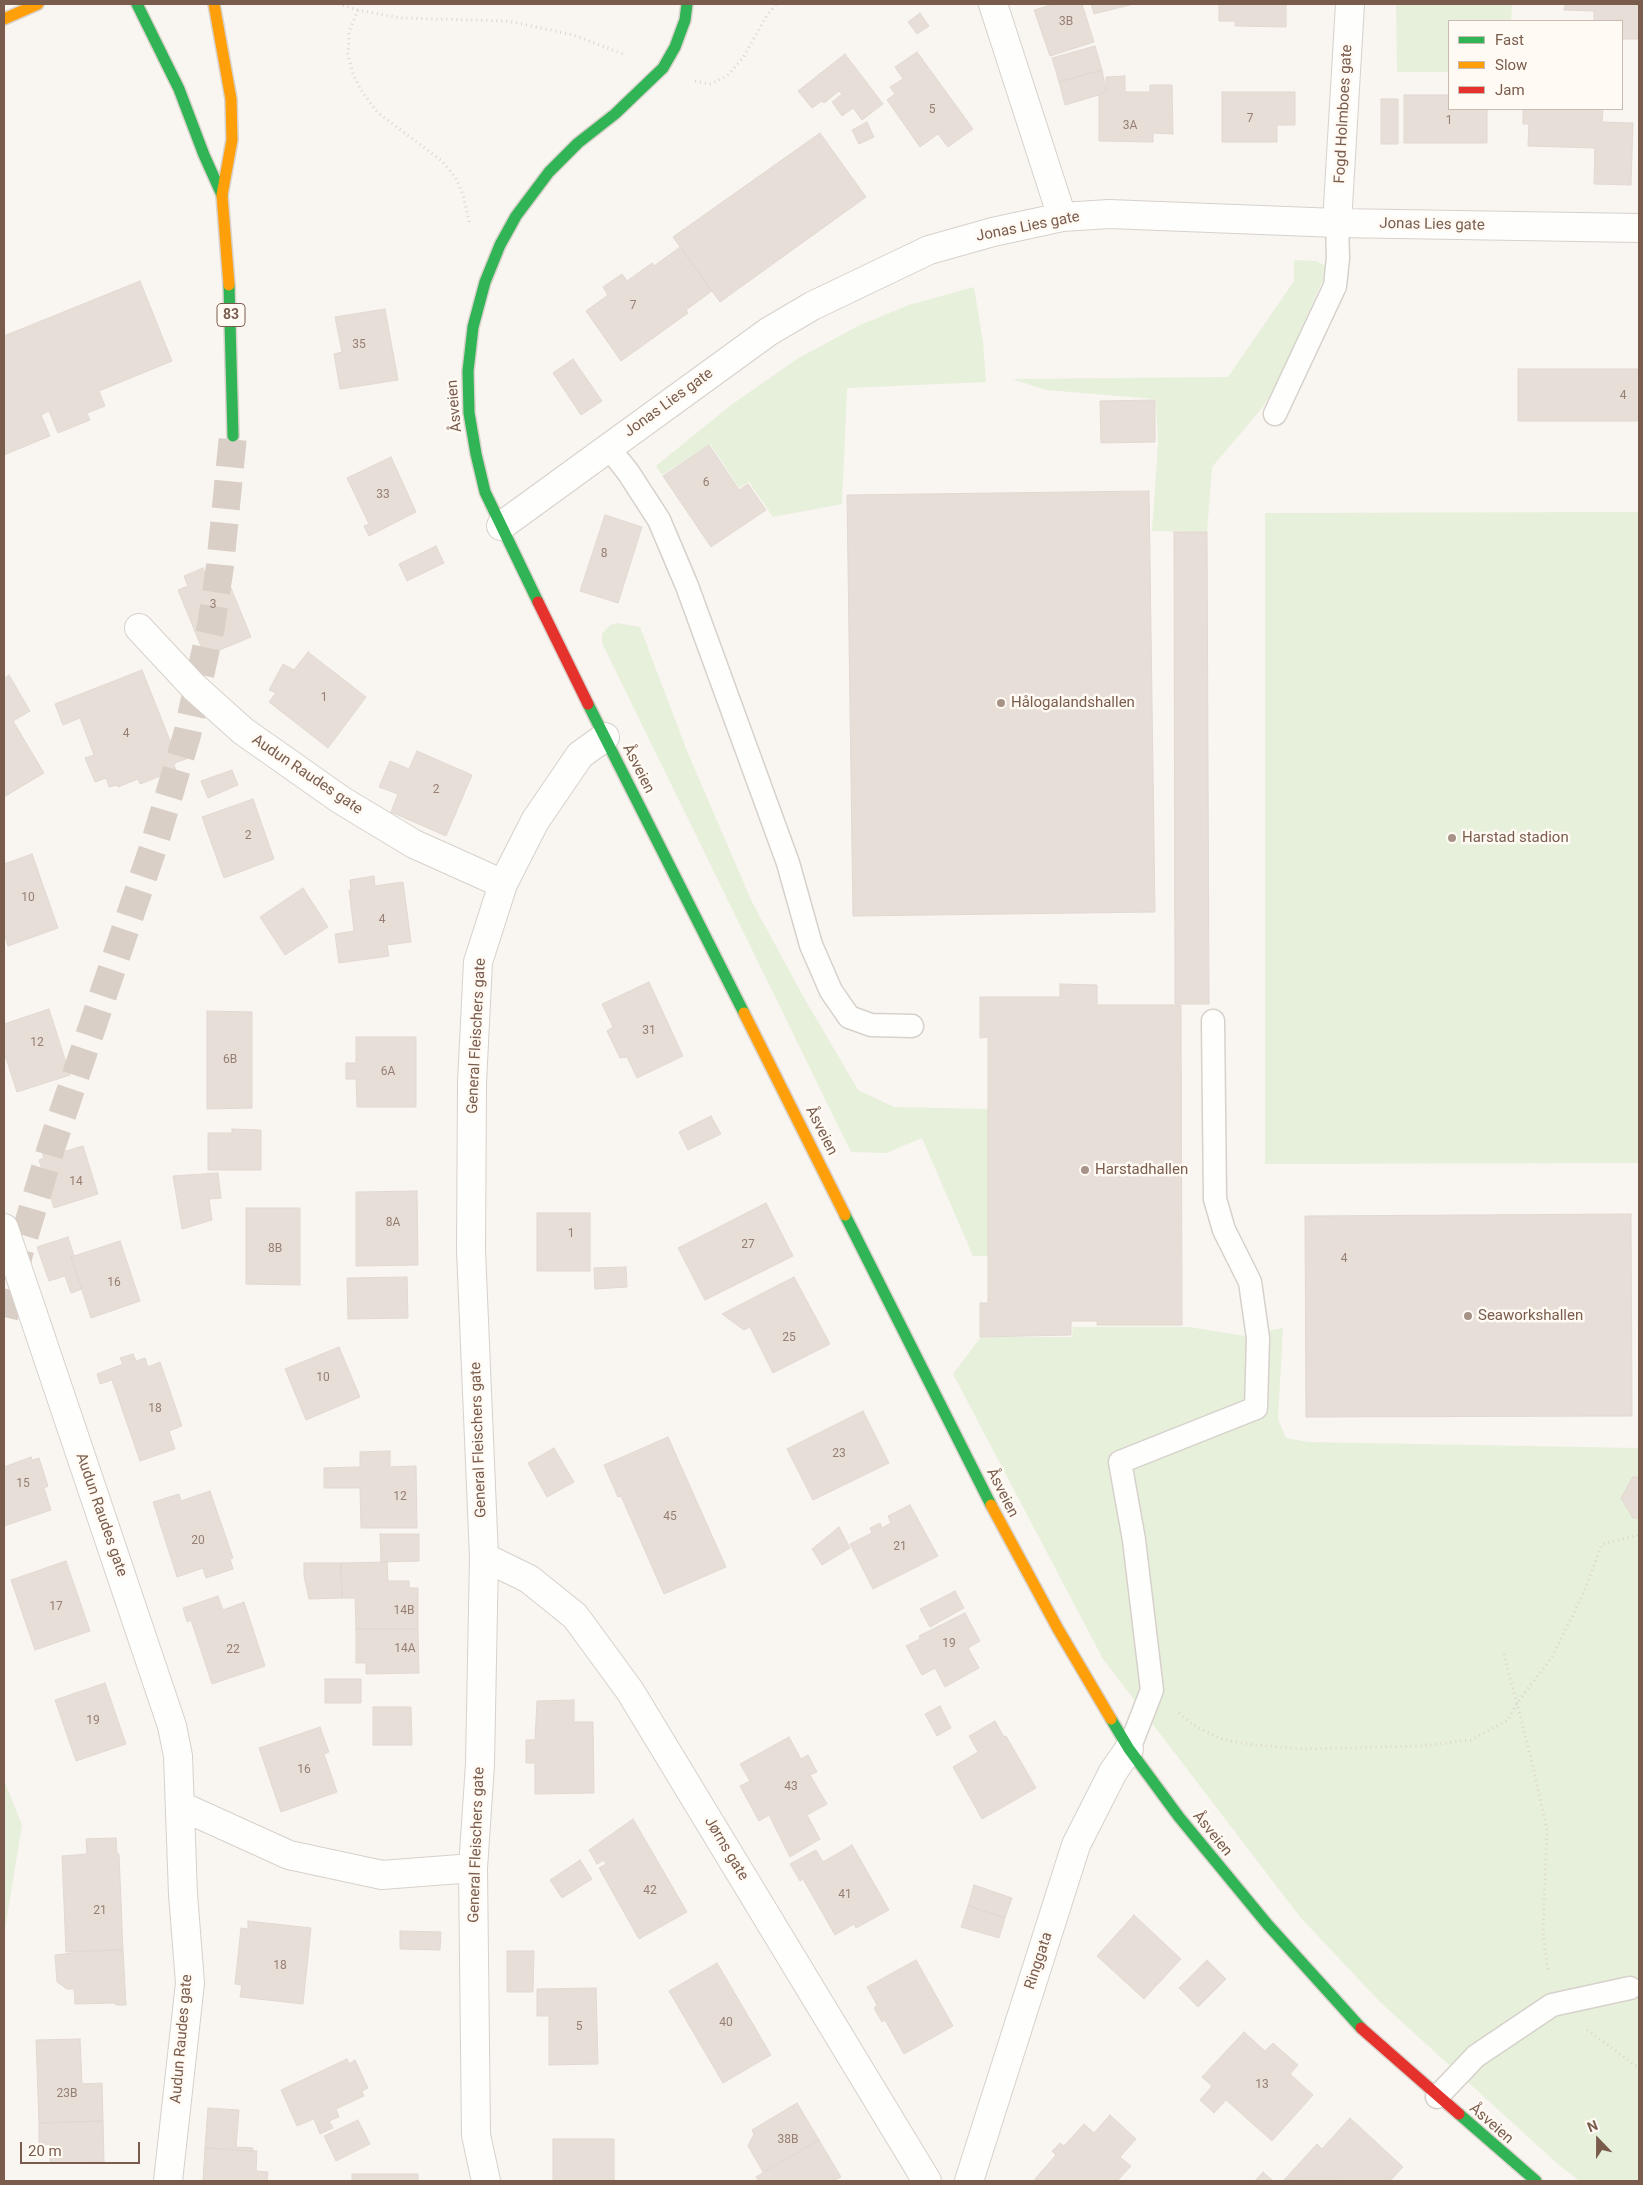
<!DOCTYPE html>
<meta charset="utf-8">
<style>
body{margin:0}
#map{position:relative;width:1643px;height:2185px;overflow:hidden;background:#f9f5f0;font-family:Roboto,sans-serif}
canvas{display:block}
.frame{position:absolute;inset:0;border:5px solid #7a5c4d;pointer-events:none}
.legend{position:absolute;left:1448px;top:20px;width:175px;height:90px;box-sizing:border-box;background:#fffaf3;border:1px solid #cabbb1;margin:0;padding:6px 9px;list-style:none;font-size:15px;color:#7a5c4d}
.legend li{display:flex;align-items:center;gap:10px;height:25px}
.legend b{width:25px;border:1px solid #cabbb1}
.north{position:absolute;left:1573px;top:2115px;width:50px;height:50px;-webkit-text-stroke:4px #fffaf3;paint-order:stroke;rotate:338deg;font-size:14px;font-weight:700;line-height:20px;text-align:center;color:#7a5c4d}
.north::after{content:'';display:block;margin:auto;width:18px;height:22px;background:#7a5c4d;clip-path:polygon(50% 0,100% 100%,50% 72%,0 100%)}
.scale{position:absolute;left:20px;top:2142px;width:120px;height:22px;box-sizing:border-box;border:2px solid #7a5c4d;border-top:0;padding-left:6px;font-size:15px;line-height:18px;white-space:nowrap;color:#7a5c4d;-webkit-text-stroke:4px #fffaf3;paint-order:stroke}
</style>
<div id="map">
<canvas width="1643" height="2185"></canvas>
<div class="frame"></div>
<ul class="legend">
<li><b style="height:6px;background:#30b455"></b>Fast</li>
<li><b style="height:6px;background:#ff9f0a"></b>Slow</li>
<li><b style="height:6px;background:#e5322d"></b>Jam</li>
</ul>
<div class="north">N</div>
<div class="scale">20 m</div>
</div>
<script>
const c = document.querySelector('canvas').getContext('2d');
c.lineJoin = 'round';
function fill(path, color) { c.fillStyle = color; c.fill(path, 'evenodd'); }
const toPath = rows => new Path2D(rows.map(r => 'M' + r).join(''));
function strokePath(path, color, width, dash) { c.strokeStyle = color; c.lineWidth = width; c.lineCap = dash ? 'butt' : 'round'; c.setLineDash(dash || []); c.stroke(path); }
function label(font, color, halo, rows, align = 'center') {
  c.font = font + ' Roboto,sans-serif'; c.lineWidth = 5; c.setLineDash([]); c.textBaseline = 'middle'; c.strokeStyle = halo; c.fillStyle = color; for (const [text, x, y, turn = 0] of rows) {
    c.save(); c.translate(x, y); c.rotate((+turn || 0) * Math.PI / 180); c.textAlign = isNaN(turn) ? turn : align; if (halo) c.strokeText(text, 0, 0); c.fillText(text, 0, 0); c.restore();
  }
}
const green = toPath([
 [1396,4,1512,4,1511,21,1449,21,1449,72,1397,72],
 [1294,260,1316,261,1326,266,1323,280,1275,388,1262,408,1212,467,1207,532,1152,531,1158,444,1156,399,1046,390,1012,379,1228,377,1294,281],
 [974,287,983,342,986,382,847,388,842,504,773,517,749,482,739,488,710,444,662,475,656,466,731,405,797,359,860,325,909,305],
 [1639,512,1639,1163,1265,1164,1265,513],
 [617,623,640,627,687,751,752,902,803,996,858,1090,894,1107,990,1109,990,1256,973,1256,922,1138,886,1153,851,1152,602,643,602,634,610,625],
 [1073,1327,1189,1327,1245,1336,1283,1328,1278,1419,1286,1438,1308,1442,1639,1448,1639,2181,1580,2181,1560,2166,1380,2002,1300,1917,1103,1659,953,1374,981,1337,1072,1337],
 [4,1780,22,1825,4,1935]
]);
const building = toPath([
 [1054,4,1082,4,1094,42,1050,56,1034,10,1054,4],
 [1091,4,1134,4,1094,14,1091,4],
 [1219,4,1286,4,1286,27,1235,26,1235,21,1219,21,1219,4],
 [1565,4,1639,4,1639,39,1622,39,1622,21,1594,21,1594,11,1564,10,1565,4],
 [920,13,929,26,917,34,908,22,920,13],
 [1095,46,1102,70,1059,82,1052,58,1095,46],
 [917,52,973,129,948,147,938,134,920,147,887,100,895,94,890,87,903,79,895,67,917,52],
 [845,54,883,104,862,120,853,108,842,116,832,102,842,94,839,91,824,103,822,101,812,108,798,91,845,54],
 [1102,70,1106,91,1099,95,1065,105,1059,82,1102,70],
 [1125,76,1125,92,1150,92,1150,85,1172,85,1173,134,1153,133,1153,142,1099,141,1099,95,1106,91,1106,77,1125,76],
 [1222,92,1295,92,1295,125,1277,125,1277,142,1222,142,1222,92],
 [1404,95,1449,95,1449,109,1487,109,1487,143,1404,143,1404,95],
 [1381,99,1398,99,1398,144,1381,144,1381,99],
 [1523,109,1603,109,1602,122,1633,123,1631,185,1594,184,1595,148,1528,146,1529,124,1523,124,1523,109],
 [867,122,874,137,859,144,852,130,867,122],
 [820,133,866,197,720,302,673,237,820,133],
 [680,247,712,291,686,310,688,313,621,361,586,311,608,295,603,287,622,274,627,281,652,263,654,266,680,247],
 [140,281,172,361,99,391,105,406,87,413,90,420,58,433,49,411,41,415,50,436,4,455,4,336,140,281],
 [385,309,398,380,340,389,334,354,342,352,335,317,385,309],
 [573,359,602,401,581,415,553,373,573,359],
 [1518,369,1639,369,1639,421,1518,421,1518,369],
 [1155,400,1155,442,1101,443,1100,401,1155,400],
 [709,445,739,490,748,484,766,510,711,547,663,476,709,445],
 [391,457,416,512,369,536,364,526,369,524,347,478,391,457],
 [1149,491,1155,912,853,916,847,495,1149,491],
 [605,515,642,527,618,603,580,591,605,515],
 [1174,532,1207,532,1209,1004,1175,1004,1174,532],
 [436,546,444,563,407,581,399,564,436,546],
 [203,568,207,578,224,571,251,637,205,656,178,590,188,586,184,576,203,568],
 [308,652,366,697,328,748,269,702,276,693,269,690,283,664,294,670,308,652],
 [142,670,171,743,185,737,192,757,177,762,174,765,176,770,140,784,138,779,118,787,117,785,109,787,106,778,95,782,85,758,94,755,80,718,63,725,55,704,142,670],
 [9,675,30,711,13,721,44,773,4,797,4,679,9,675],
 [417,751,472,775,446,836,391,812,398,794,379,787,390,761,409,769,417,751],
 [232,770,238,785,208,798,201,781,232,770],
 [253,799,274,859,224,878,202,817,253,799],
 [32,854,58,928,8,946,4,933,4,864,32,854],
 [374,876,375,886,403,882,411,942,387,945,389,956,339,963,335,934,354,931,349,890,351,890,350,880,374,876],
 [303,888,328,927,285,955,260,917,303,888],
 [649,982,683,1056,637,1078,627,1057,620,1058,607,1031,613,1027,602,1004,649,982],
 [1060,984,1097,985,1097,1005,1181,1005,1182,1325,1097,1325,1097,1321,1071,1321,1071,1335,980,1337,980,1303,988,1303,988,1037,980,1038,980,997,1060,997,1060,984],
 [49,1009,70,1075,17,1092,4,1052,4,1024,49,1009],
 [207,1011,252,1012,252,1108,207,1109,207,1011],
 [356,1037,416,1037,416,1107,357,1107,356,1079,346,1079,346,1063,356,1063,356,1037],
 [711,1116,721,1134,688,1150,679,1132,711,1116],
 [232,1129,261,1130,261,1170,208,1170,208,1133,232,1133,232,1129],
 [55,1138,59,1153,83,1146,98,1194,54,1208,39,1160,44,1158,39,1143,55,1138],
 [218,1173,221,1198,209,1199,212,1220,182,1229,173,1176,218,1173],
 [417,1191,418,1265,356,1266,356,1192,417,1191],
 [766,1203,793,1256,705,1300,678,1248,766,1203],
 [246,1208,300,1208,300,1285,246,1284,246,1208],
 [537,1213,590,1213,590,1271,537,1271,537,1213],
 [1631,1214,1632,1416,1306,1417,1305,1216,1631,1214],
 [68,1237,74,1256,71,1257,82,1289,71,1293,65,1276,49,1281,37,1247,68,1237],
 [120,1241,140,1301,91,1318,71,1257,120,1241],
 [626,1267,627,1287,595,1289,594,1268,626,1267],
 [407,1277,408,1318,348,1319,347,1278,407,1277],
 [794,1277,830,1344,773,1373,750,1327,744,1330,722,1314,794,1277],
 [339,1347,360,1397,306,1420,285,1369,339,1347],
 [133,1354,136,1361,145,1358,148,1367,160,1362,182,1426,169,1431,175,1449,140,1461,112,1380,100,1384,97,1374,123,1364,120,1358,133,1354],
 [863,1411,889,1463,813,1500,787,1449,863,1411],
 [668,1437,726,1567,664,1594,621,1496,618,1497,604,1465,668,1437],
 [554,1448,574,1482,547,1497,528,1463,554,1448],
 [390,1451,390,1467,416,1466,417,1528,361,1528,360,1488,324,1488,324,1468,360,1467,360,1452,390,1451],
 [31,1457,32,1460,39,1458,48,1486,44,1488,51,1510,4,1526,4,1467,31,1457],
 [1633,1477,1639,1477,1639,1518,1633,1518,1621,1498,1633,1477],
 [210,1491,233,1558,230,1559,233,1569,206,1578,203,1568,177,1577,153,1502,179,1494,181,1501,210,1491],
 [910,1505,938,1556,873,1589,850,1544,872,1533,870,1528,880,1523,882,1528,891,1523,888,1516,910,1505],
 [839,1527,850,1548,822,1565,812,1549,839,1527],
 [380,1534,419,1534,419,1561,381,1562,380,1534],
 [66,1561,90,1631,35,1650,11,1580,66,1561],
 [387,1562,388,1581,409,1581,409,1588,418,1588,418,1629,356,1629,355,1598,342,1598,341,1563,387,1562],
 [304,1563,341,1563,342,1598,309,1599,304,1576,304,1563],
 [955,1591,964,1608,930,1627,920,1609,955,1591],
 [218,1596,223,1610,244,1602,265,1666,212,1684,191,1620,187,1622,183,1608,218,1596],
 [965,1613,980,1641,968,1648,979,1668,945,1687,935,1668,922,1675,906,1646,920,1639,919,1636,965,1613],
 [356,1629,418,1629,419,1673,366,1674,366,1663,356,1663,356,1629],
 [325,1679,361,1679,361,1703,325,1703,325,1679],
 [105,1683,126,1744,76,1761,55,1700,105,1683],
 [574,1700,574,1722,593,1722,594,1793,535,1794,535,1763,526,1763,526,1740,535,1740,537,1701,574,1700],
 [940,1706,951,1728,937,1736,925,1714,940,1706],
 [373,1707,411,1707,412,1745,373,1745,373,1707],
 [995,1721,1004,1737,1006,1736,1036,1788,982,1819,953,1767,978,1752,969,1736,995,1721],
 [320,1727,329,1752,324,1754,337,1792,281,1812,259,1748,320,1727],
 [789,1737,801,1759,808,1755,817,1772,810,1775,827,1804,807,1815,820,1839,790,1857,769,1815,759,1821,740,1786,750,1781,740,1764,789,1737],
 [633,1819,687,1912,639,1939,599,1868,606,1864,604,1860,597,1864,589,1850,633,1819],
 [116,1838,117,1854,119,1854,123,1950,66,1952,62,1856,87,1854,86,1839,116,1838],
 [852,1845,889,1910,856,1928,854,1924,835,1935,803,1879,800,1881,790,1864,816,1850,823,1862,852,1845],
 [580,1860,592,1879,562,1898,550,1880,580,1860],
 [974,1885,1012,1898,1005,1918,968,1906,974,1885],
 [968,1906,1005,1918,999,1938,961,1927,968,1906],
 [1134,1915,1181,1959,1144,1999,1097,1956,1134,1915],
 [248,1921,311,1928,303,2004,240,1997,242,1985,235,1984,241,1928,248,1929,248,1921],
 [400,1931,441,1932,440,1950,400,1949,400,1931],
 [123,1950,126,2005,116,2005,115,2003,75,2004,74,1989,67,1989,57,1982,55,1955,72,1953,72,1951,123,1950],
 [507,1951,534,1951,533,1992,507,1992,507,1951],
 [916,1960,953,2026,904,2054,885,2020,882,2022,874,2008,877,2005,867,1987,916,1960],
 [1207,1960,1226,1979,1198,2007,1179,1988,1207,1960],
 [717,1963,771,2055,723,2083,669,1991,717,1963],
 [596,1988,598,2064,549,2065,549,2016,537,2016,537,1989,596,1988],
 [1244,2032,1265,2051,1273,2043,1298,2065,1290,2074,1313,2095,1272,2141,1226,2100,1214,2113,1200,2100,1212,2086,1202,2077,1244,2032],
 [80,2039,82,2084,102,2083,103,2121,39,2123,36,2040,80,2039],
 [347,2059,349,2064,355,2060,368,2088,362,2091,364,2096,336,2109,339,2117,329,2121,333,2128,320,2134,314,2119,297,2126,281,2090,347,2059],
 [797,2103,819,2140,763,2172,748,2146,754,2134,752,2130,797,2103],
 [208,2108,239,2110,236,2147,253,2148,253,2151,205,2148,208,2108],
 [1110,2115,1136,2139,1120,2157,1131,2166,1117,2181,1037,2181,1035,2179,1056,2155,1052,2151,1060,2143,1064,2146,1084,2124,1094,2133,1110,2115],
 [1350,2118,1403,2167,1390,2181,1284,2180,1317,2144,1322,2149,1350,2118],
 [358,2120,370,2144,336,2161,324,2136,358,2120],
 [103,2121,104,2162,50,2163,50,2144,39,2145,39,2123,103,2121],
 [553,2139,614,2139,614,2181,553,2181,553,2139],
 [819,2140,841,2177,833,2181,759,2181,756,2177,819,2140],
 [205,2148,257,2151,256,2171,268,2172,267,2181,203,2181,205,2148],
 [1263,2172,1273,2181,1255,2181,1263,2172],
 [352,2174,418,2174,418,2181,352,2181,352,2174]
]);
const highwayTunnel = toPath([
 [4,1317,19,1254,52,1145,154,845,187,735,211,626,220,566,233,436]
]);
const path = toPath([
 [338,4,358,10,400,18,508,21,573,35,626,55],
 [358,10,349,32,348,54,353,74,361,90,377,112,442,161,456,178,463,195,470,225],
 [695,81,710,84,727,76,743,58,766,17,776,4],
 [1504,1654,1531,1758,1547,1830,1543,1932,1548,1972],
 [1179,1713,1193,1725,1221,1739,1254,1745,1303,1749,1420,1746,1471,1740,1508,1720,1517,1703,1552,1657,1583,1594,1602,1544,1639,1535],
 [1587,2030,1639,2068]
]);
const lane = toPath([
 [1275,414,1335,286,1338,258,1337,223],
 [608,447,628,472,659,520,687,586,788,863,811,945,831,991,849,1017,871,1025,912,1026],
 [1129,1749,1152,1690,1134,1540,1120,1462,1256,1408,1258,1338,1250,1282,1224,1230,1215,1199,1213,1021],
 [1437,2097,1476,2056,1552,2005,1630,1988]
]);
const street = toPath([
 [993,4,1062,217],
 [1337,223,1350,4],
 [501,526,768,332,812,306,929,250,993,232,1062,217,1109,214,1337,223,1639,228],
 [139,628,194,687,243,731,341,800,414,844,503,884],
 [4,1228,172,1726,178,1756,183,1894,190,1983,168,2181],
 [484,1557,529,1579,575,1616,630,1691,927,2181],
 [181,1806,289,1855,382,1875,473,1868],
 [486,2181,476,2135,473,1868,480,1764,484,1557,471,1250,472,1083,478,962,503,884,535,821,580,755,605,737],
 [969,2181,1076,1845,1113,1772,1129,1749]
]);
const fast = toPath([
 [137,4,179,89,204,155,222,195],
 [229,285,233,436],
 [538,602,485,492,476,454,469,413,468,371,473,327,485,282,500,245,516,216,549,172,578,143,615,114,663,68,675,47,685,20,687,4],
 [588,704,744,1013],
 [845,1215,991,1505],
 [1111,1719,1129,1749,1179,1817,1268,1925,1361,2028],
 [1459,2114,1536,2181]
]);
const slow = toPath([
 [214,4,231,99,232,140,222,195,229,285],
 [4,19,38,4],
 [744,1013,845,1215],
 [991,1505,1058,1629,1111,1719]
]);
const jam = toPath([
 [538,602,588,704],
 [1361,2028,1459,2114]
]);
const markers = [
 [1001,703,5,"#a69286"],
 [1452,838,5,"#a69286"],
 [1085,1170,5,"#a69286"],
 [1468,1316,5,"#a69286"]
];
const numberNames = [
 ["3B",1066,22],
 ["5",932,110],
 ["7",1250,119],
 ["1",1449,121],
 ["3A",1130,126],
 ["7",633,306],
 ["35",359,345],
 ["4",1623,396],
 ["6",706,483],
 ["33",383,495],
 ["8",604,554],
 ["3",213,605],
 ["1",324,698],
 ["4",126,734],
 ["2",436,790],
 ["2",248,836],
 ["10",28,898],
 ["4",382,920],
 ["31",649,1031],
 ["12",37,1043],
 ["6B",230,1060],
 ["6A",388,1072],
 ["14",76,1182],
 ["8A",393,1223],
 ["1",571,1234],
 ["27",748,1245],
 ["8B",275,1249],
 ["4",1344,1259],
 ["16",114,1283],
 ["25",789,1338],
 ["10",323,1378],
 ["18",155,1409],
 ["23",839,1454],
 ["15",23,1484],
 ["12",400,1497],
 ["45",670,1517],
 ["20",198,1541],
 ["21",900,1547],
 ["17",56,1607],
 ["14B",404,1611],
 ["19",949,1644],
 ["14A",405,1649],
 ["22",233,1650],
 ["19",93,1721],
 ["16",304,1770],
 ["43",791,1787],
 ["42",650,1891],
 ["41",845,1895],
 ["21",100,1911],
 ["18",280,1966],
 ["40",726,2023],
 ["5",579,2027],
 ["13",1262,2085],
 ["23B",67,2094],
 ["38B",788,2140]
];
const shields = [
 [231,315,28]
];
const shieldNames = [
 ["83",231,315]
];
const streetNames = [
 ["Fogd Holmboes gate",1344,114,-87],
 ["Jonas Lies gate",1432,225,1],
 ["Jonas Lies gate",1028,227,-11],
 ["Jonas Lies gate",669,403,-36],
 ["Åsveien",455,406,-95],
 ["Åsveien",638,769,63],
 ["Audun Raudes gate",307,775,34],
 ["General Fleischers gate",477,1036,-87],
 ["Åsveien",821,1131,63],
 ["General Fleischers gate",479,1440,-92],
 ["Åsveien",1002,1493,63],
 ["Audun Raudes gate",101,1515,71],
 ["Åsveien",1212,1834,51],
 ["General Fleischers gate",477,1845,-88],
 ["Jørns gate",726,1849,59],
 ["Ringgata",1039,1961,-72],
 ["Audun Raudes gate",182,2039,-85],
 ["Åsveien",1491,2124,41]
];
const poiNames = [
 ["Hålogalandshallen",1011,703],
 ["Harstad stadion",1462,838],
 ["Harstadhallen",1095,1170],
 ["Seaworkshallen",1478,1316]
];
fill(green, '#e7f0db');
fill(building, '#e6ded7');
strokePath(building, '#e2d8d2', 1);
strokePath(highwayTunnel, '#d9cfc7', 28, [28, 14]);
strokePath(lane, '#d7d1cb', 25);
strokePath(street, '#d7d1cb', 30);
strokePath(fast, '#d9d2cb', 14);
strokePath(slow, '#d9d2cb', 14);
strokePath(jam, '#d9d2cb', 14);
strokePath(path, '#dcd5d0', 3, [1, 4]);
strokePath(lane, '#fefefd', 22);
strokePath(street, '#fefefd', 28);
strokePath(fast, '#30b455', 11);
strokePath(slow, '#ff9f0a', 11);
strokePath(jam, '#e5322d', 11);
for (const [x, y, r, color] of markers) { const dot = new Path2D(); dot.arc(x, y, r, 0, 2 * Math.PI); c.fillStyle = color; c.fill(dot); strokePath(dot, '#fffaf3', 2); }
label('12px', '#977e72', null, numberNames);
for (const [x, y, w] of shields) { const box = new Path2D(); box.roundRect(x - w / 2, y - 11.5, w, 23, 4); c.fillStyle = '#fffaf3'; c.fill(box); strokePath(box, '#7a5c4d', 1); }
label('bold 14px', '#7a5c4d', null, shieldNames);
label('15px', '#7a5c4d', '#fffaf3', streetNames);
label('15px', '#7a5c4d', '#fffaf3', poiNames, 'left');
</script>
